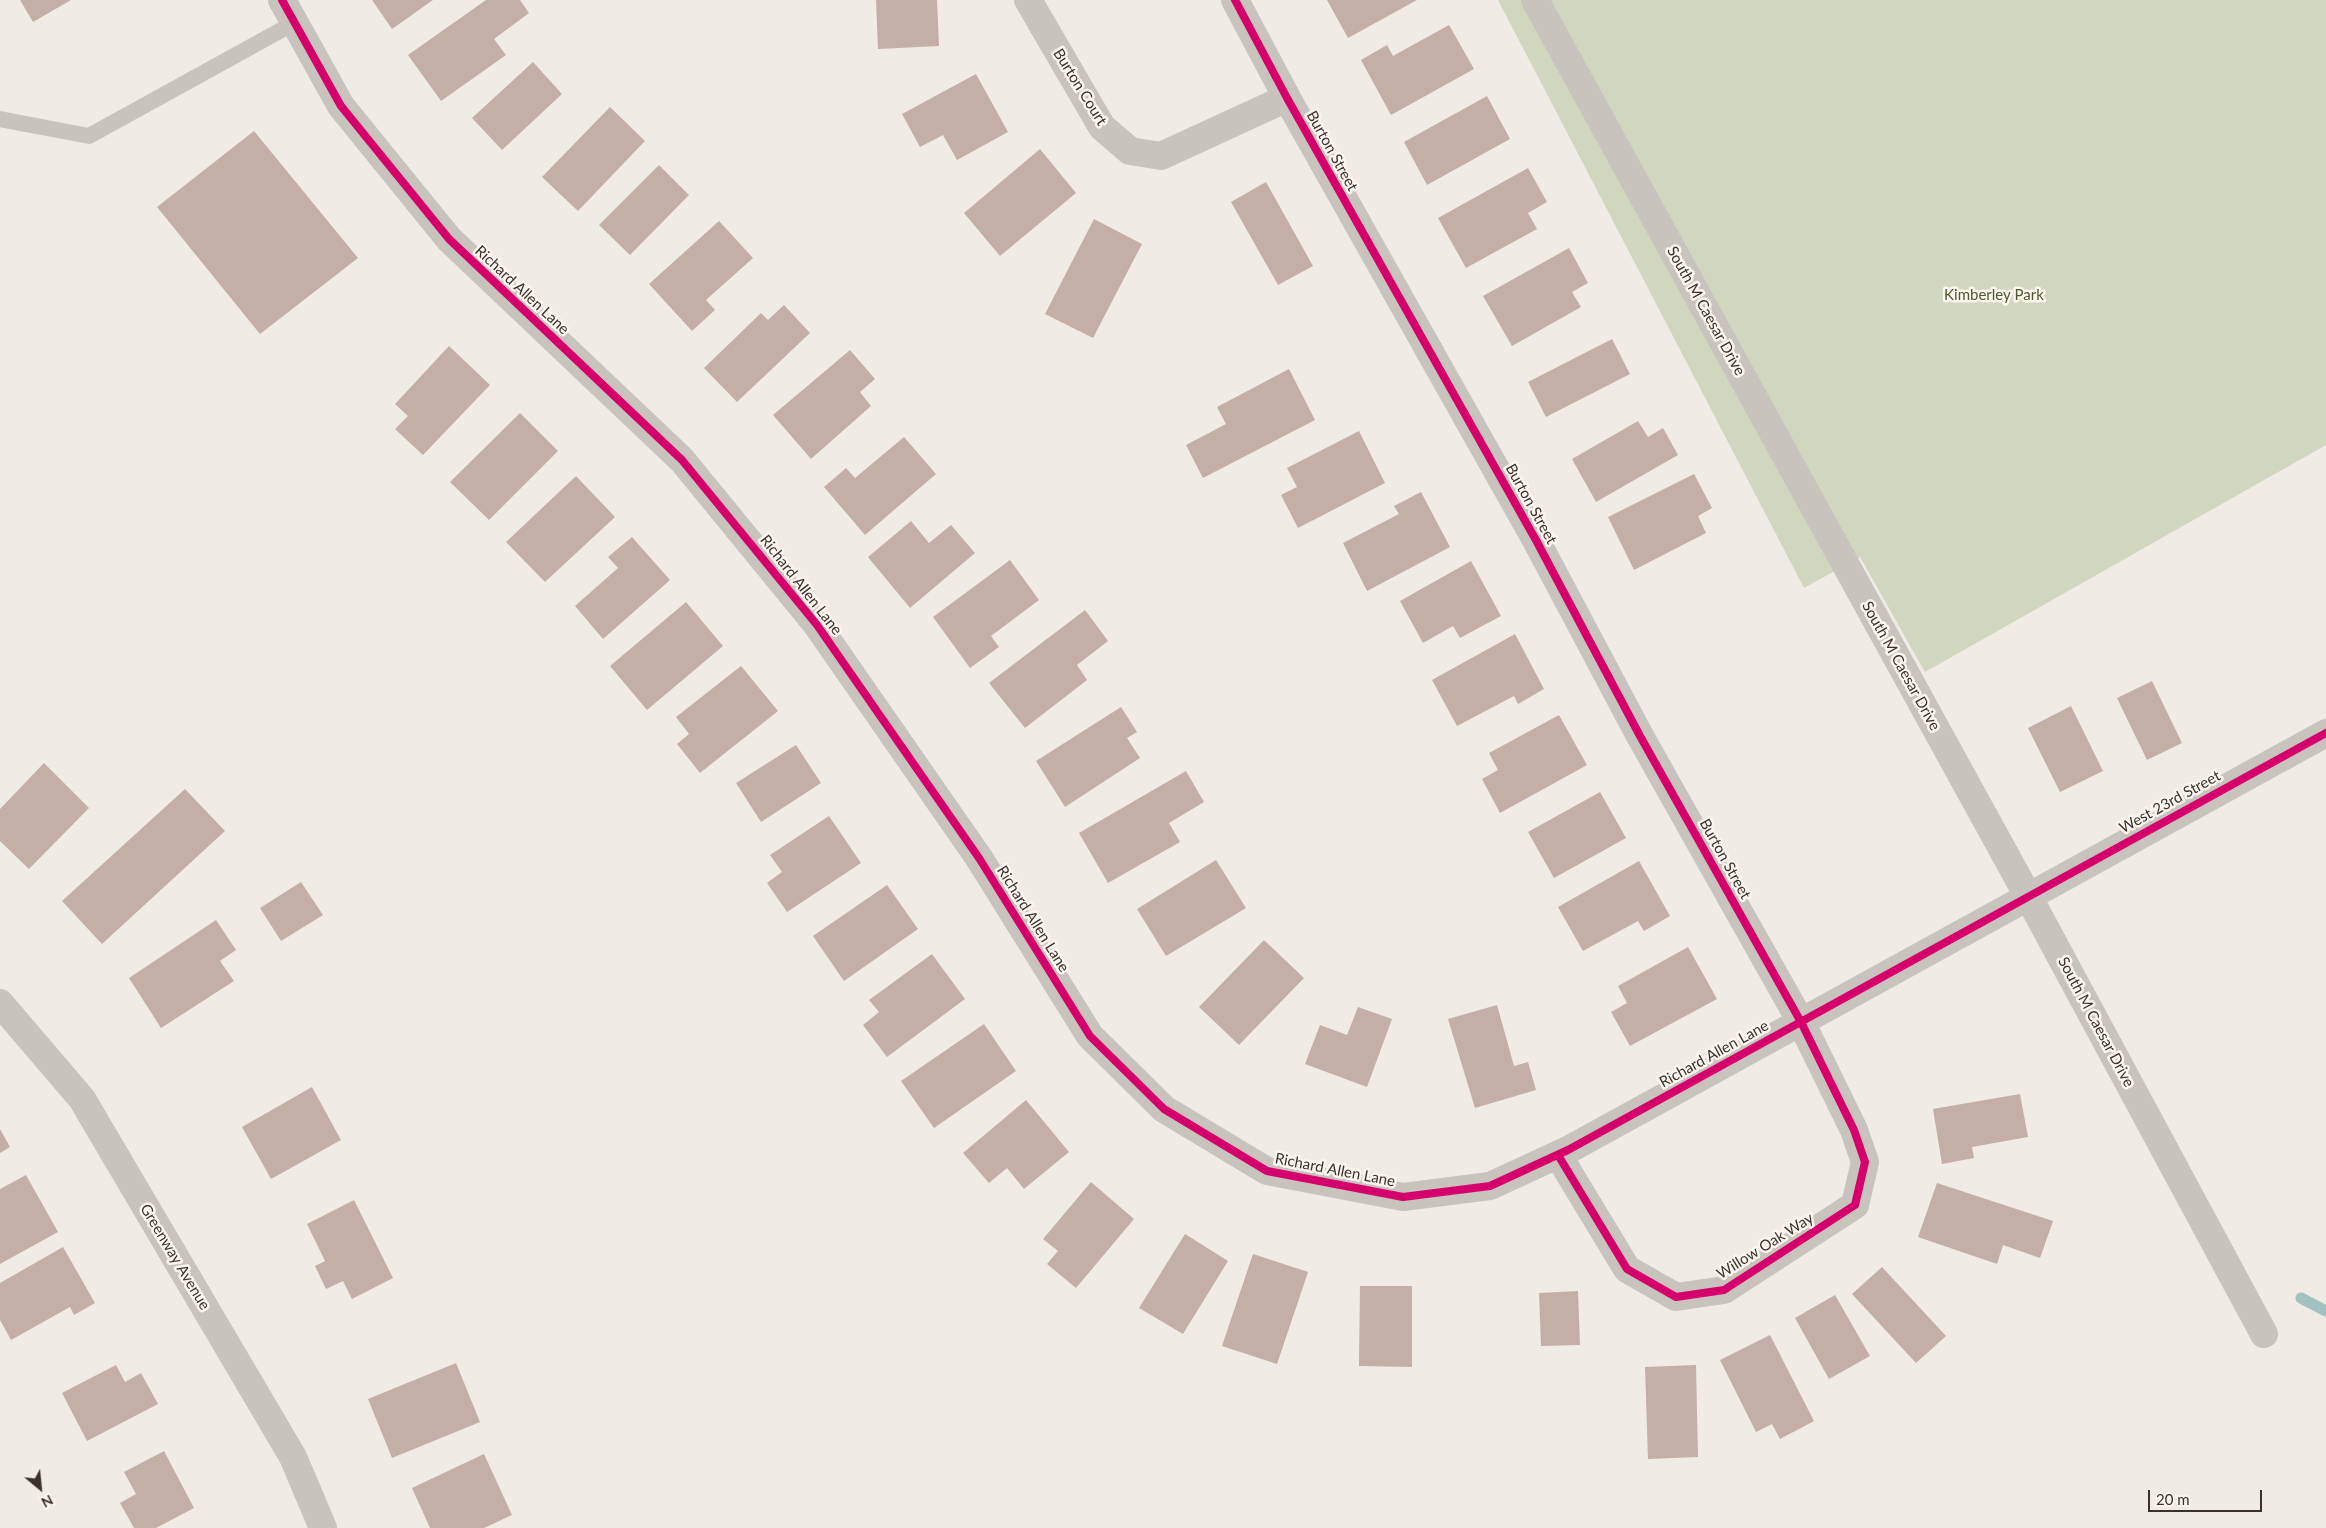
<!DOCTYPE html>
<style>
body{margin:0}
#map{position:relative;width:2326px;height:1528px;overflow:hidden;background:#f0ebe5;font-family:Lato,sans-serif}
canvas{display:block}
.north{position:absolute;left:15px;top:1463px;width:50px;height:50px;-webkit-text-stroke:4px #fbf5ee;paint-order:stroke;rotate:152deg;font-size:14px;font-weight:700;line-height:20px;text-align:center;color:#3b302b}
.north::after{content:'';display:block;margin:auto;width:18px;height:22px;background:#3b302b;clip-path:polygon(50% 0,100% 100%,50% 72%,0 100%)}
.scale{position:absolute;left:2148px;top:1490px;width:114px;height:22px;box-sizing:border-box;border:2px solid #3b302b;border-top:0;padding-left:6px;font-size:15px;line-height:18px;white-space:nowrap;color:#3b302b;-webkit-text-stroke:4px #fbf5ee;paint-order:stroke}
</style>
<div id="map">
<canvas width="2326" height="1528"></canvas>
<div class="north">N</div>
<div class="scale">20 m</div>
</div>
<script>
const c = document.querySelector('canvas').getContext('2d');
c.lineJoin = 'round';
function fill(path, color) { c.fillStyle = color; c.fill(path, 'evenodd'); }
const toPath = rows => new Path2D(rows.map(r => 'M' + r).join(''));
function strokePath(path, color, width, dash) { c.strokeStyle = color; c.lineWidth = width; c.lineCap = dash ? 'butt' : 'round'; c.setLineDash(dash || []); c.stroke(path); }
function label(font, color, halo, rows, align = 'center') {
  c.font = font + ' Lato,sans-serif'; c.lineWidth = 5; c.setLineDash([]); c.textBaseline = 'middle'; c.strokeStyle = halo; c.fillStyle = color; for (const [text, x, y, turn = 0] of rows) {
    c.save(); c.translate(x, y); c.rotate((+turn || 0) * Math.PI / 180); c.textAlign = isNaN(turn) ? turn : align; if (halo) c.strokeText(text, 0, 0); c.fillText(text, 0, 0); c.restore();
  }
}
const green = toPath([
 [1498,0,2326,0,2326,445,1925,672,1860,557,1804,588]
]);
const stream = toPath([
 [2301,1298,2326,1311]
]);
const building = toPath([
 [20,0,71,0,33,22],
 [372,0,433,0,392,29],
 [486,0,520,0,529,13,494,39,506,55,441,101,408,55],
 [876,0,937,0,939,46,878,49],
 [1327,0,1417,0,1348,38],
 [1449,25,1474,69,1391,115,1361,60,1387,45,1393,56],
 [533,62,562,94,502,150,472,118],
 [976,74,1008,132,957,160,943,135,920,147,902,114],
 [1487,96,1510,139,1427,185,1404,142],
 [610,107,645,141,578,211,542,177],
 [254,131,358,258,260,334,157,207],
 [1040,149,1076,193,1000,256,964,213],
 [659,165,689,195,630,255,599,225],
 [1528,168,1547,202,1528,213,1537,229,1466,268,1438,218],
 [1266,182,1313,266,1278,285,1231,202],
 [1094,219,1142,244,1093,338,1045,314],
 [719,221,753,258,706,300,715,310,692,331,649,284],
 [1569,248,1588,283,1572,292,1581,307,1512,346,1483,296],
 [784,305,810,333,737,402,704,368,761,313,768,320],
 [1612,339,1630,374,1546,417,1528,382],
 [449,346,490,385,423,455,395,429,408,416,395,404],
 [850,350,875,379,860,392,871,406,811,459,773,415],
 [1289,369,1315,420,1203,478,1186,445,1226,424,1217,407],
 [520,413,558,451,489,520,450,482],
 [1638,421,1648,437,1663,428,1678,455,1596,502,1572,459],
 [1359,431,1385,483,1298,528,1281,495,1297,487,1287,468],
 [904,437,936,474,865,535,824,487,846,468,855,478],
 [1694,474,1712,508,1698,516,1706,533,1634,570,1608,517],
 [576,476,615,517,545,582,506,542],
 [1421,492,1450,547,1367,591,1343,543,1399,514,1394,506],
 [911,521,929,543,951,525,975,553,910,608,868,557],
 [632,537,670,580,603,639,575,606,618,568,608,557],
 [1010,560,1039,600,991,636,999,647,970,668,933,617],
 [1471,561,1501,616,1460,638,1453,626,1423,643,1400,601],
 [686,602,723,646,647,710,610,666],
 [1085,610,1108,641,1077,665,1087,680,1025,728,989,683],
 [1515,634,1544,689,1518,704,1514,696,1457,726,1432,680],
 [741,666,778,711,700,773,677,744,689,734,676,717],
 [2152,681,2182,743,2147,760,2117,698],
 [2071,706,2103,771,2060,792,2028,728],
 [1121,707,1137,732,1127,738,1140,758,1065,807,1036,761],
 [1559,715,1587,765,1500,813,1482,779,1498,770,1489,753],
 [796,745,821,783,761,822,736,783],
 [44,763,89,808,29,869,0,841,0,809],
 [1186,771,1204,802,1169,823,1180,842,1108,883,1079,833],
 [185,789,225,831,102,944,62,901],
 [1600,792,1626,838,1554,878,1528,832],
 [829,816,861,863,787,912,767,883,782,872,770,855],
 [1216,860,1246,908,1166,956,1137,909],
 [1639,861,1670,916,1644,931,1638,921,1583,951,1558,907],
 [301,882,323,915,281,941,260,908],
 [887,885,918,929,844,981,813,936],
 [216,920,236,950,220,961,234,981,161,1028,129,978],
 [1264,940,1304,978,1239,1045,1199,1007],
 [1688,947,1717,999,1630,1046,1611,1012,1627,1003,1618,986],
 [932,954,965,999,887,1057,863,1025,879,1012,869,1000],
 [1497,1005,1514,1066,1528,1062,1536,1090,1475,1108,1448,1019],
 [1358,1007,1392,1019,1367,1087,1305,1064,1320,1025,1347,1035],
 [984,1024,1016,1071,934,1128,901,1081],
 [312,1087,341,1140,271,1179,242,1127],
 [2020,1094,2028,1137,1972,1147,1974,1158,1942,1164,1933,1109],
 [1026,1100,1069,1152,1024,1189,1007,1168,989,1183,963,1153],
 [0,1129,10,1147,0,1153],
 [26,1175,58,1232,0,1264,0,1189],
 [1091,1182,1134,1219,1076,1288,1047,1264,1058,1251,1043,1239],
 [1937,1183,2053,1221,2040,1258,2003,1245,1997,1264,1918,1237],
 [354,1200,393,1278,352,1299,343,1281,326,1289,315,1266,325,1261,307,1224],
 [1185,1234,1228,1261,1183,1334,1139,1308],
 [63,1247,95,1303,74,1315,70,1307,11,1340,0,1320,0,1283],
 [1253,1254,1308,1272,1277,1364,1222,1346],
 [1882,1267,1946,1336,1916,1363,1852,1294],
 [1360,1286,1412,1286,1412,1367,1359,1366],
 [1578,1291,1580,1345,1541,1346,1539,1293],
 [1835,1295,1870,1356,1829,1379,1795,1318],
 [1770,1335,1814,1421,1780,1439,1772,1424,1756,1432,1720,1360],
 [456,1363,480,1422,392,1458,368,1399],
 [116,1365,125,1382,141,1373,158,1404,87,1441,62,1393],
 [1696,1365,1698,1457,1648,1459,1645,1367],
 [164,1451,194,1508,156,1528,134,1528,120,1503,136,1494,124,1472],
 [484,1454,512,1515,484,1528,430,1528,412,1488]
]);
const service = toPath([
 [0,119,89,136,294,23]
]);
const minor = toPath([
 [282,0,341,106,449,239,682,460,817,625,979,858,1090,1036,1164,1109,1267,1171,1403,1197,1490,1186,1568,1150,2326,733],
 [1028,0,1102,127,1130,151,1161,156,1287,98],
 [1235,0,1287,98,1537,542,1640,736,1801,1022,1854,1130,1865,1162,1855,1205,1724,1290,1676,1297,1627,1269,1558,1155],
 [1535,0,2028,896,2264,1334],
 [0,1003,82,1099,293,1457,323,1528]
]);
const cycleway = toPath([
 [282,0,341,106,449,239,682,460,817,625,979,858,1090,1036,1164,1109,1267,1171,1403,1197,1490,1186,1568,1150,2326,733],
 [1235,0,1287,98,1537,542,1640,736,1801,1022,1854,1130,1865,1162,1855,1205,1724,1290,1676,1297,1627,1269,1558,1155]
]);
const streetNames = [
 ["Burton Court",1080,87,58],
 ["Burton Street",1332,151,61],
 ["Richard Allen Lane",522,290,43],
 ["South M Caesar Drive",1706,311,61],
 ["Burton Street",1531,504,61],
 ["Richard Allen Lane",801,585,52],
 ["South M Caesar Drive",1901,666,61],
 ["West 23rd Street",2170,802,-29],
 ["Burton Street",1725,859,61],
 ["Richard Allen Lane",1033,919,58],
 ["South M Caesar Drive",2096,1022,62],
 ["Richard Allen Lane",1714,1054,-29],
 ["Richard Allen Lane",1335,1170,11],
 ["Willow Oak Way",1765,1246,-32],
 ["Greenway Avenue",175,1257,59]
];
const parkNames = [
 ["Kimberley Park",1994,295]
];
fill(green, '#d1d6bf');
strokePath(stream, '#a1c2c1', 11);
fill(building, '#c3afa7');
strokePath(service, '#c9c3be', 16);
strokePath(minor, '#c9c3be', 28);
strokePath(cycleway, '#d6006c', 8);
label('15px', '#3b302b', '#fbf5ee', streetNames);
label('15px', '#4a5a2e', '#fbf5ee', parkNames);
</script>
